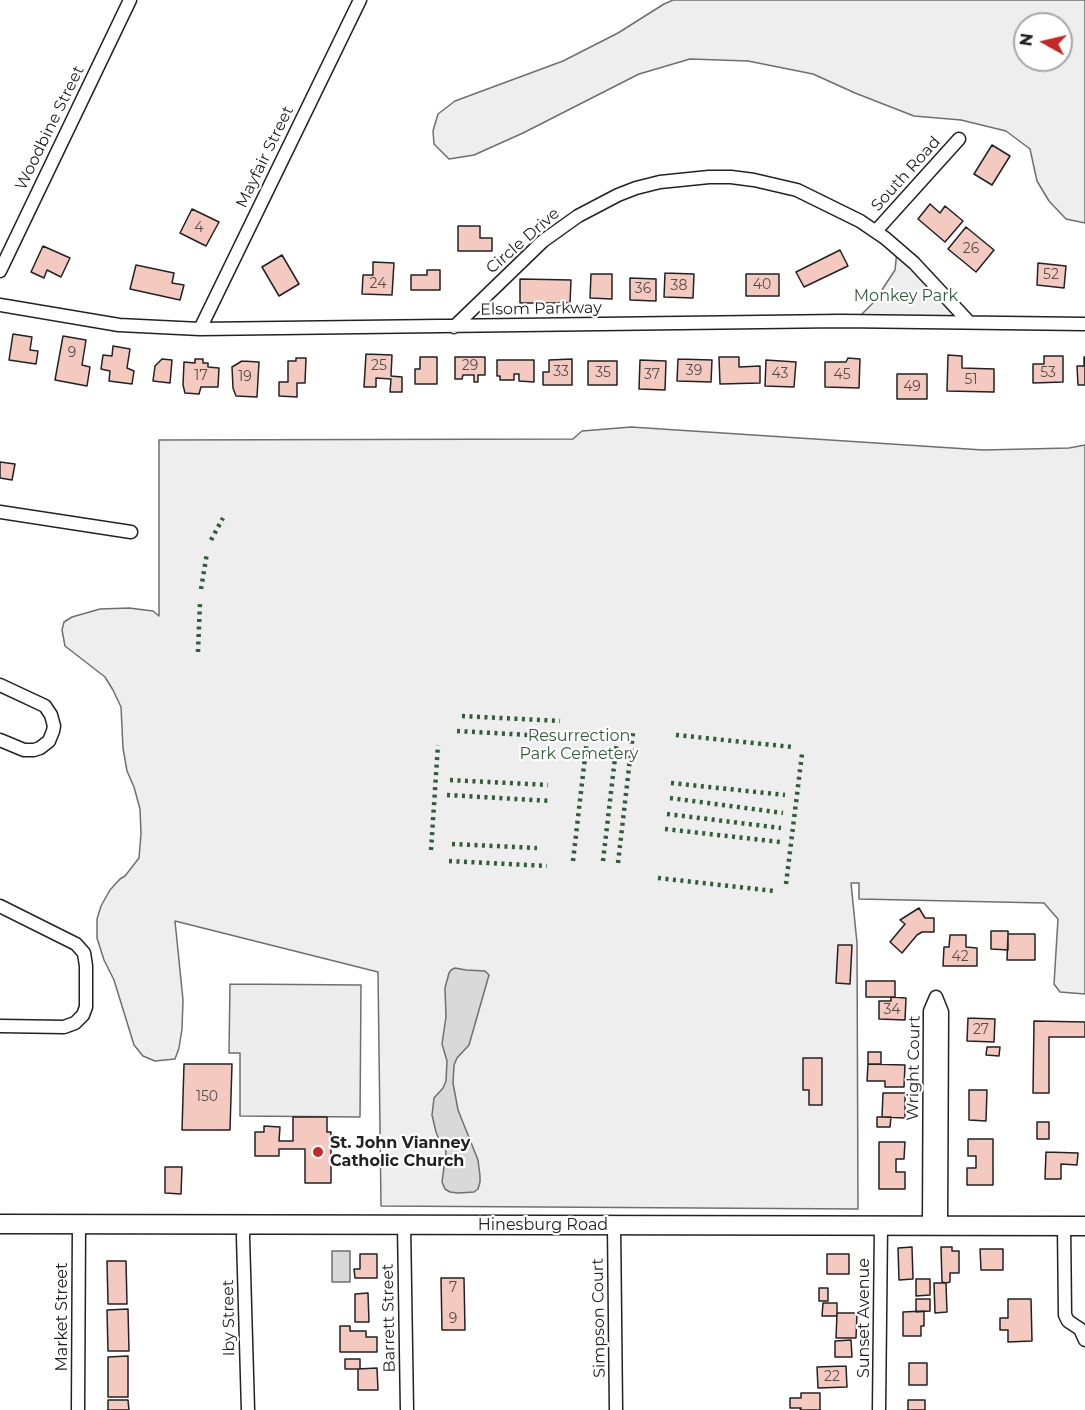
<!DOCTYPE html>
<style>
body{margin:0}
#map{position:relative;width:1085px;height:1410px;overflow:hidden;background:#fff;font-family:Montserrat,sans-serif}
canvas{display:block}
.north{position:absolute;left:1013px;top:12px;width:60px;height:60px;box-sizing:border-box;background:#fff;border:2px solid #a7a7a7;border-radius:50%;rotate:278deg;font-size:16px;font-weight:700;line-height:24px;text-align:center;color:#222}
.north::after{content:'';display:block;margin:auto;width:21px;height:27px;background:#c62828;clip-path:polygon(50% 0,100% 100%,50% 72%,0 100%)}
</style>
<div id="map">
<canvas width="1085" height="1410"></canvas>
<div class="north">N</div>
</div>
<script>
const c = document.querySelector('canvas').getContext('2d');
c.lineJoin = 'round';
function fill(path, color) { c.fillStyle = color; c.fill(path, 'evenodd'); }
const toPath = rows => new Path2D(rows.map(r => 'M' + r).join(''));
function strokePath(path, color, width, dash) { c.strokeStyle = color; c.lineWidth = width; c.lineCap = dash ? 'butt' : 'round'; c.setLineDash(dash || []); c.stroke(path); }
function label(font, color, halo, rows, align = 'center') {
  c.font = font + ' Montserrat,sans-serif'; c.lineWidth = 4.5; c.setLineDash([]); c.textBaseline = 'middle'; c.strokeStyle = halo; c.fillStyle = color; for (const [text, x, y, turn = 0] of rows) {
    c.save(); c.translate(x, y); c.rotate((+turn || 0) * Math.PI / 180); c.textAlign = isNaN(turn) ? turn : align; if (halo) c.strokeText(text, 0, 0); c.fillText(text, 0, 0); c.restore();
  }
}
const green = toPath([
 [673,0,1085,0,1085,223,1066,219,1049,201,1037,181,1030,149,1006,131,961,120,914,116,855,93,813,74,748,61,690,59,639,74,523,133,474,155,449,159,434,144,433,131,438,114,455,101,563,61,618,33,664,4,673,0],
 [1025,24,1061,24,1061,60,1025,60,1025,24],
 [897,251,958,317,855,321,874,302,895,270,897,251],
 [631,427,983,450,1069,448,1085,445,1085,994,1060,992,1054,984,1058,919,1044,903,859,899,859,883,851,883,857,943,858,1209,381,1206,378,972,175,921,183,1000,182,1029,179,1048,175,1059,155,1061,143,1056,134,1045,114,980,104,960,97,938,97,919,101,906,110,890,120,879,125,876,139,858,141,834,140,809,134,787,127,771,123,748,121,707,113,690,105,677,65,646,62,630,64,622,72,617,100,609,129,608,153,611,159,616,159,440,573,439,582,431,631,427]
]);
const parking = toPath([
 [230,984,361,985,360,1117,240,1116,240,1053,229,1053,230,984]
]);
const water = toPath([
 [455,968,466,970,485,971,489,975,469,1045,457,1058,454,1065,453,1083,458,1110,478,1160,480,1176,480,1182,478,1189,474,1192,458,1193,450,1192,445,1189,442,1182,446,1152,443,1143,438,1137,436,1132,432,1115,434,1098,443,1088,446,1081,447,1061,442,1044,446,1017,445,988,449,973,451,970,455,968],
 [332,1251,350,1251,350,1282,332,1282,332,1251]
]);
const building = toPath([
 [992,145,1010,156,992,185,974,174,992,145],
 [930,204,940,213,945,206,963,221,945,242,918,219,930,204],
 [192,209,219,222,206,246,180,233,192,209],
 [458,226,480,226,480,238,492,238,492,251,458,251,458,226],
 [966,227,994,250,976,272,948,249,966,227],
 [43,246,70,258,61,277,47,270,44,278,31,272,43,246],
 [840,250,848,266,804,287,796,272,840,250],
 [282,255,299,284,279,296,262,267,282,255],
 [373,262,394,263,392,295,362,294,363,275,373,275,373,262],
 [1038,263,1066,266,1064,288,1037,285,1038,263],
 [136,265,174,273,172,283,184,285,180,300,130,289,136,265],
 [427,270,440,270,440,290,411,290,411,275,427,275,427,270],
 [665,273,694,274,693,298,664,297,665,273],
 [591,274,612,274,612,299,590,298,591,274],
 [746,274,779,274,779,296,746,296,746,274],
 [630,278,656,279,656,301,630,300,630,278],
 [520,279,571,280,570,303,520,303,520,279],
 [13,334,32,337,30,350,38,351,36,364,9,360,13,334],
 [63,336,86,340,82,365,90,367,87,386,55,380,63,336],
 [113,346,130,349,127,368,134,371,132,384,109,381,110,371,101,369,103,355,112,356,113,346],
 [366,354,392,355,391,376,402,377,402,392,390,392,391,379,376,378,376,387,364,387,366,354],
 [948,355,962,356,962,368,994,369,994,392,947,391,948,355],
 [1044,356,1063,356,1063,382,1033,383,1033,364,1044,364,1044,356],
 [420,357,437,357,437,384,415,384,415,369,420,369,420,357],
 [455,357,485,357,485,375,478,375,478,382,474,382,474,375,463,375,462,379,455,379,455,357],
 [719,357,739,357,739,367,760,366,760,383,720,384,719,357],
 [1084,357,1085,357,1085,385,1078,385,1077,366,1084,366,1084,357],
 [296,358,306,358,305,383,297,383,297,397,279,396,279,382,288,382,288,361,296,361,296,358],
 [848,358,860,359,859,388,825,387,825,362,846,362,848,358],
 [162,359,172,360,170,383,153,381,155,366,162,359],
 [195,359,203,359,203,363,208,363,208,367,219,368,218,387,201,387,199,394,185,393,183,385,184,362,195,363,195,359],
 [572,359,572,385,543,385,543,372,549,372,549,360,572,359],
 [678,359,712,360,711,382,677,381,678,359],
 [497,360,534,360,534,382,519,381,519,374,514,374,514,380,500,380,500,376,497,376,497,360],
 [640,360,666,361,665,390,639,389,640,360],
 [766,360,796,362,794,387,765,386,766,360],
 [242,361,259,362,257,397,236,396,233,388,232,367,242,361],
 [588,361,617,361,617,385,588,385,588,361],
 [897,374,927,374,927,399,897,399,897,374],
 [0,462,15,464,12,480,0,478,0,462],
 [919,908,925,918,934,918,934,932,922,932,917,935,902,953,890,942,905,924,900,920,919,908],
 [991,931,1008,931,1008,950,991,949,991,931],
 [1008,934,1035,934,1035,960,1007,960,1008,934],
 [950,935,966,935,966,947,977,948,977,966,943,966,944,947,949,947,950,935],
 [838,945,852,945,850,984,836,983,838,945],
 [866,981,895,981,895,997,866,997,866,981],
 [891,997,906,998,905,1020,879,1019,879,1001,891,1001,891,997],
 [968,1018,995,1019,994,1042,967,1041,968,1018],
 [1034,1021,1085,1022,1085,1037,1049,1037,1049,1093,1033,1093,1034,1021],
 [987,1047,1000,1047,999,1056,986,1055,987,1047],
 [868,1052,881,1052,881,1064,868,1064,868,1052],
 [803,1058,822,1058,822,1105,809,1105,809,1090,803,1090,803,1058],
 [184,1064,232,1064,230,1130,182,1130,184,1064],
 [868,1064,905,1065,904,1087,885,1087,885,1081,867,1081,868,1064],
 [969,1090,987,1090,986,1121,969,1120,969,1090],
 [883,1093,905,1093,905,1118,882,1117,883,1093],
 [293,1117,327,1117,327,1132,331,1132,331,1183,305,1183,305,1149,279,1149,279,1156,255,1156,255,1132,264,1132,264,1126,280,1127,279,1141,293,1141,293,1117],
 [877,1117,891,1117,890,1127,877,1127,877,1117],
 [1037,1122,1049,1122,1049,1139,1037,1139,1037,1122],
 [968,1139,993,1139,993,1185,967,1185,967,1168,976,1168,976,1156,968,1156,968,1139],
 [879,1142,905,1142,904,1159,896,1159,896,1172,905,1172,905,1189,879,1189,879,1142],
 [1046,1152,1078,1153,1077,1165,1061,1164,1061,1179,1045,1179,1046,1152],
 [165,1167,182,1167,181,1194,165,1193,165,1167],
 [912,1247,913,1279,899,1280,898,1248,912,1247],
 [941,1247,952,1247,952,1251,959,1251,959,1273,950,1273,950,1282,946,1283,942,1282,941,1247],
 [980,1249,1003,1249,1003,1270,981,1270,980,1249],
 [360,1254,377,1254,377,1278,355,1278,354,1269,360,1269,360,1254],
 [827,1254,849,1254,849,1274,827,1274,827,1254],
 [107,1261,126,1261,127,1304,108,1304,107,1261],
 [441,1278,464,1278,465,1330,442,1330,441,1278],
 [916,1279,930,1279,930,1295,916,1296,916,1279],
 [934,1283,946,1283,947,1312,935,1313,934,1283],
 [819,1288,828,1288,828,1301,819,1301,819,1288],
 [368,1293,369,1322,355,1322,355,1294,368,1293],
 [916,1299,930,1299,930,1311,916,1312,916,1299],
 [1008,1299,1031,1299,1032,1341,1008,1342,1008,1330,1000,1330,1000,1318,1008,1318,1008,1299],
 [823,1303,837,1303,837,1316,822,1316,823,1303],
 [128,1309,129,1351,108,1351,107,1310,128,1309],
 [924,1311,924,1326,921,1326,921,1336,903,1336,903,1312,924,1311],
 [837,1313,857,1313,856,1338,836,1338,837,1313],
 [340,1326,350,1326,350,1331,366,1331,366,1337,377,1337,377,1352,340,1352,340,1326],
 [851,1340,852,1357,835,1357,835,1341,851,1340],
 [128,1356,128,1397,108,1397,108,1357,128,1356],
 [345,1359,360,1359,360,1369,345,1369,345,1359],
 [909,1363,927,1363,927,1385,909,1385,909,1363],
 [846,1366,847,1387,818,1388,817,1367,846,1366],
 [377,1368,378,1390,358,1390,358,1369,377,1368],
 [801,1393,820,1393,820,1410,800,1410,801,1408,790,1408,790,1398,801,1398,801,1393],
 [108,1400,128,1400,129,1410,108,1410,108,1400],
 [908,1400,925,1400,925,1410,908,1410,908,1400]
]);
const minor = toPath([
 [876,231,959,139],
 [0,271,130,0],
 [0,305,119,325,200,329,841,321,1085,324],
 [454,327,543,241,578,216,618,195,636,188,660,182,709,177,731,177,754,180,797,190,860,221,885,238,914,263,969,322],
 [200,329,360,0],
 [0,512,131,532],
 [0,685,45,706,51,715,54,726,53,731,49,741,40,748,34,750,24,750,0,740],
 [0,906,76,944,84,953,86,966,86,1007,83,1015,75,1023,64,1027,0,1026],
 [936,997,942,1012,941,1225],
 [244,1224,243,1237,248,1410],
 [404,1225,407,1410],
 [614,1225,616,1410],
 [929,1225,930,1011,936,997],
 [1064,1225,1065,1315,1068,1321,1080,1329,1085,1340],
 [78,1410,79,1225],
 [879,1410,881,1226]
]);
const primary = toPath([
 [0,1224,1085,1226]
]);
const hedge = toPath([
 [211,540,223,518],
 [201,589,207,553],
 [198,652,200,602],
 [462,716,560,721],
 [457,731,546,736],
 [676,735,792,747],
 [450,780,548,785],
 [671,783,785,795],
 [447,795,551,801],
 [670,798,783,813],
 [667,814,781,828],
 [665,829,780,842],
 [452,844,537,848],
 [431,850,438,745],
 [449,861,547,866],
 [573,861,588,731],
 [603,861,618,732],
 [618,863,633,733],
 [658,878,774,891],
 [786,884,802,754]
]);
const markers = [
 [318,1152,6,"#c62828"]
];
const numberNames = [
 ["4",199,228],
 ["26",971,249],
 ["52",1051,275],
 ["24",378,284],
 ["40",762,285],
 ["38",679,286],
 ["36",643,289],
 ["9",72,353],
 ["25",379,366],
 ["29",470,366],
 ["39",694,371],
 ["33",561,372],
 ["35",603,373],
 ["53",1048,373],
 ["43",780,374],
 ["37",652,375],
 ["45",842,375],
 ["17",201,376],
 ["19",245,377],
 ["51",971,380],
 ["49",912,387],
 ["42",960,957],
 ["34",892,1010],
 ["27",981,1030],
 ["150",207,1097],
 ["7",453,1288],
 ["9",453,1319],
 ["22",832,1377]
];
const streetNames = [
 ["Woodbine Street",50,128,-64],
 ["Mayfair Street",265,157,-64],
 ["South Road",906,174,-48],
 ["Circle Drive",523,241,-41],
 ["Elsom Parkway",541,309,-1],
 ["Wright Court",914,1068,-89],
 ["Hinesburg Road",543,1225],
 ["Market Street",62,1317,-90],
 ["Iby Street",229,1318,-91],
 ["Barrett Street",389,1318,-91],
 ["Simpson Court",599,1318,-91],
 ["Sunset Avenue",864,1318,-90]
];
const parkNames = [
 ["Monkey Park",906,296],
 ["Resurrection",579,736],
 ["Park Cemetery",579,754]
];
const poiNames = [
 ["St. John Vianney",330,1143],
 ["Catholic Church",330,1161]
];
fill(green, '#eee');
strokePath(green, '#6f6f6f', 1.5);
fill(parking, '#ededed');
strokePath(parking, '#6f6f6f', 1.5);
fill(water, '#d9d9d9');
strokePath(water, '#6f6f6f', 1.5);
fill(building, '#f3c9c0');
strokePath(building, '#222', 1.5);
strokePath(minor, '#222', 15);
strokePath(primary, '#222', 21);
strokePath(minor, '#fff', 12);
strokePath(primary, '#fff', 18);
strokePath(hedge, '#2f5e38', 4.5, [3, 4.5]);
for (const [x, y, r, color] of markers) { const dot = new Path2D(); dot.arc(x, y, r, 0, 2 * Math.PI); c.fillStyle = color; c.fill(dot); strokePath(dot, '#fff', 2); }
label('14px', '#564c4a', null, numberNames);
label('16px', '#222', '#fff', streetNames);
label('16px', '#2f5e38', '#fff', parkNames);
label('bold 16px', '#222', '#fff', poiNames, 'left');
</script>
